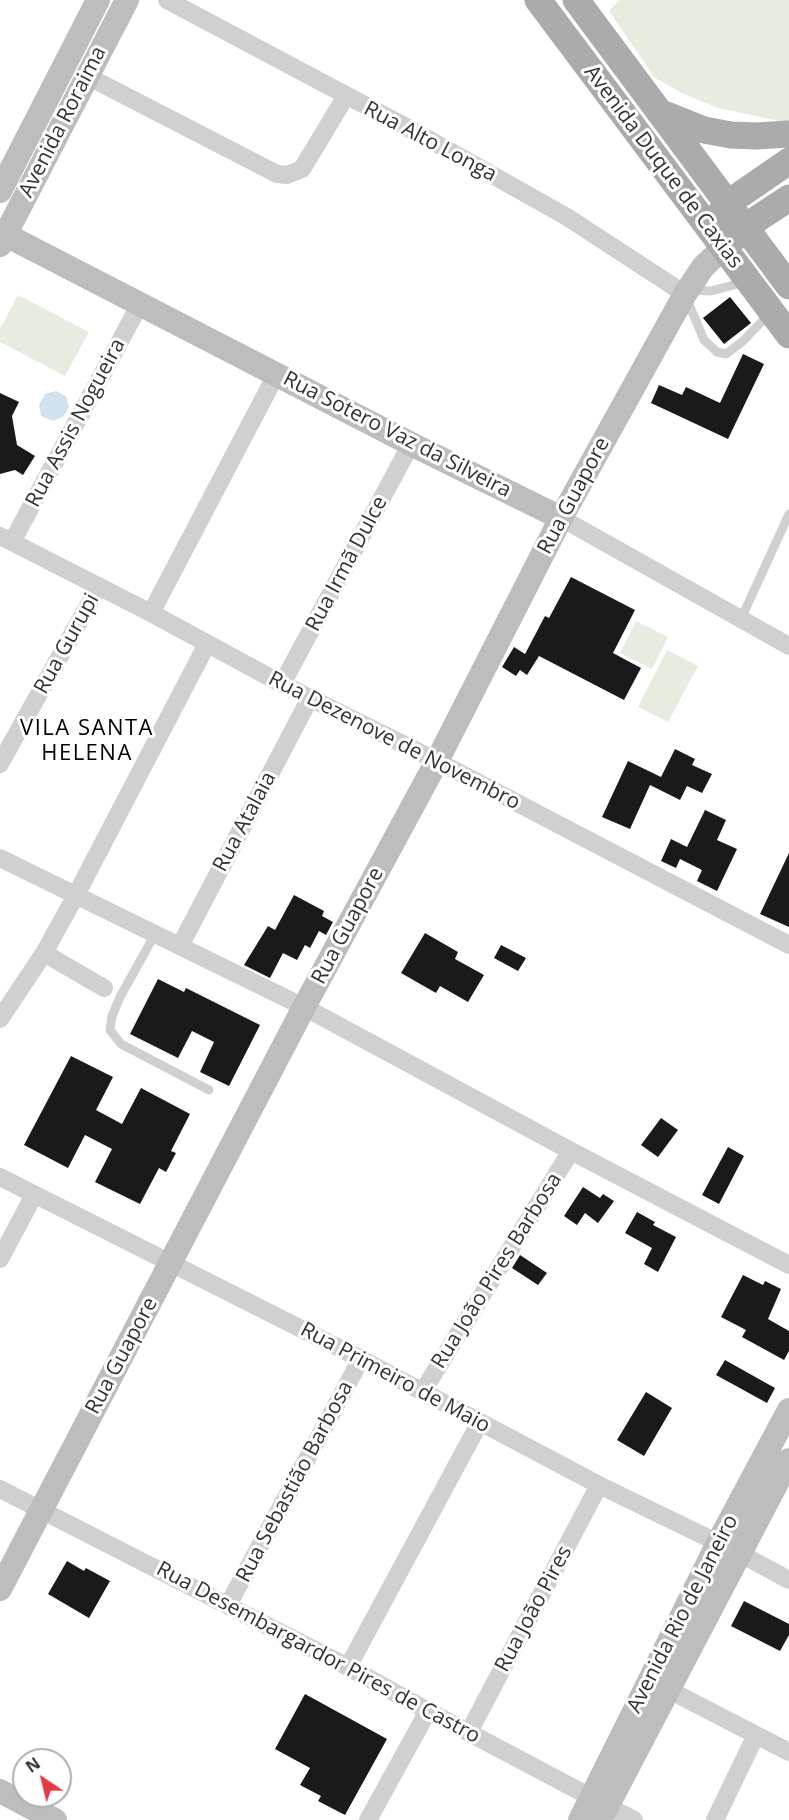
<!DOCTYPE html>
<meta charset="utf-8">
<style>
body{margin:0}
#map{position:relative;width:789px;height:1820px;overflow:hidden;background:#fff;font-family:"Open Sans",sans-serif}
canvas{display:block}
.north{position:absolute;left:12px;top:1748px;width:60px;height:60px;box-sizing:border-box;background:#fff;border:2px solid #adadad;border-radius:50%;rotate:325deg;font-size:16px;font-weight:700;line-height:24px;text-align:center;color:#333}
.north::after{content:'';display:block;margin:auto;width:21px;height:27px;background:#e63946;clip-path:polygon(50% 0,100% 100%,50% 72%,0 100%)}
</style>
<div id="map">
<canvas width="789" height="1820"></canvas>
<div class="north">N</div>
</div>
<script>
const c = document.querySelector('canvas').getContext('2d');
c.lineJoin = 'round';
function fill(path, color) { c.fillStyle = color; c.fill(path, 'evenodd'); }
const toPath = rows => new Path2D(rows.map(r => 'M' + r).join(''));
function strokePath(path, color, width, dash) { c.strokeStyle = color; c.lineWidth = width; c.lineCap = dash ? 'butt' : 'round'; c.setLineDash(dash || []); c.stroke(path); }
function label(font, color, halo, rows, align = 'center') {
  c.font = font + ' "Open Sans",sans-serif'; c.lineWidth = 6; c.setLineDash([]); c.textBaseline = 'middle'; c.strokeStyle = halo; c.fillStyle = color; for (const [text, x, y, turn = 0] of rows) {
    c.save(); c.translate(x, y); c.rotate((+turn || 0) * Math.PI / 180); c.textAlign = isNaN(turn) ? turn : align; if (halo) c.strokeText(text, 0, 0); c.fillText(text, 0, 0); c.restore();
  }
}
const green = toPath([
 [619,0,789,0,789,123,718,108,684,94,655,78,609,11],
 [18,295,89,332,65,376,0,342,0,329],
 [636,621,668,637,652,669,620,653],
 [667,650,698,666,668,722,638,707]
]);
const water = toPath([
 [56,391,66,396,69,407,63,417,53,421,41,416,39,405,45,394]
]);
const building = toPath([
 [730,297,751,323,724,344,703,318],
 [743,354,764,364,728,439,651,403,659,385,682,395,686,387,720,403],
 [0,393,19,402,12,416,17,445,35,456,23,475,15,470,0,474],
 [571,577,635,610,613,653,641,668,624,700,539,656,527,675,520,670,516,676,502,667,514,647,525,654,545,616,549,618],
 [675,749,695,759,692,765,712,774,702,793,687,786,680,800,650,785,630,829,602,817,628,761,661,777],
 [705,810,726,820,717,840,737,849,717,891,697,881,702,870,680,859,676,868,661,861,671,839,687,847],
 [789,853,789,927,760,914],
 [294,895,324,911,322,916,333,922,326,935,319,931,310,948,305,945,297,960,283,953,270,978,244,965,268,926,275,930],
 [425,933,458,952,455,959,484,975,468,1002,440,986,436,993,401,973],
 [501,945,526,958,518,971,494,958],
 [158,979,184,992,186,988,260,1025,229,1086,200,1072,214,1042,192,1031,178,1058,130,1034],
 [71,1056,113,1077,96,1110,122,1124,141,1088,190,1114,171,1151,176,1153,166,1172,159,1168,140,1204,95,1182,112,1149,85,1135,68,1168,24,1145],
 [661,1118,678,1130,658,1157,641,1145],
 [728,1147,744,1156,719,1204,702,1195],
 [583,1187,600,1198,603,1194,614,1201,598,1223,585,1213,577,1225,564,1216],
 [637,1212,655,1222,653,1225,676,1237,658,1272,644,1264,652,1248,625,1233],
 [520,1255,547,1273,538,1285,512,1268],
 [743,1275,763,1285,765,1281,781,1289,768,1319,789,1331,789,1351,784,1360,742,1337,746,1330,721,1317],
 [725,1360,775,1388,767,1403,716,1375],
 [646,1392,672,1408,644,1456,617,1440],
 [67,1561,84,1571,86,1568,110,1581,89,1618,48,1594],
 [744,1601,789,1624,789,1635,780,1651,731,1626],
 [305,1694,387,1739,345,1815,318,1801,321,1796,300,1785,310,1768,275,1749]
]);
const lane = toPath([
 [691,290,711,291,745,282],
 [686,297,704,340,717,352,726,354,743,341,770,313],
 [741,619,789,514],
 [155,934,120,997,112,1016,110,1030,121,1044,209,1090]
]);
const street = toPath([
 [167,0,423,136,567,217,685,294],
 [87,76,277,174,287,175,302,169,346,96],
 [561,518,789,646],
 [0,536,151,613,282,684,437,761,789,945],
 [12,542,140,304],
 [151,613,277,373],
 [282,684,411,444],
 [0,764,99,586],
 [0,858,304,1007,571,1151,789,1265],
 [180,946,310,698],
 [44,953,104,988],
 [0,1019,44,953,76,895,207,644],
 [0,1177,361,1359,599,1485,739,1553,789,1580],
 [0,1259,34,1195],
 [423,1391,571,1151],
 [0,1489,348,1667,428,1711,634,1820],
 [228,1605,361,1359],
 [348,1667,480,1422],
 [669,1690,789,1752],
 [469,1732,599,1485],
 [368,1820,428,1711],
 [715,1820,756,1735]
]);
const secondary = toPath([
 [0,191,98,0],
 [0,232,411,444,561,518],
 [0,245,127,0],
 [0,1589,304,1007,437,761,561,518,685,294,703,267,723,248],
 [0,1791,55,1820],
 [580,1820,718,1543,789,1410],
 [600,1820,789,1460]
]);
const primary = toPath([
 [538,0,789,335],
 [576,0,789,286],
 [659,112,704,130,731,135,756,136,789,134],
 [717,218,728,203,789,161],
 [733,239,745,227,789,198]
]);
const streetNames = [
 ["Avenida Roraima",63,122,-63],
 ["Rua Alto Longa",430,142,28],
 ["Avenida Duque de Caxias",663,167,53],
 ["Rua Assis Nogueira",76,423,-62],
 ["Rua Sotero Vaz da Silveira",397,435,27],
 ["Rua Guapore",574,496,-62],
 ["Rua Irmã Dulce",347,564,-62],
 ["Rua Gurupi",67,644,-61],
 ["Rua Dezenove de Novembro",394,741,27],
 ["Rua Atalaia",245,822,-62],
 ["Rua Guapore",348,926,-62],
 ["Rua João Pires Barbosa",497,1271,-58],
 ["Rua Guapore",122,1356,-62],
 ["Rua Primeiro de Maio",395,1378,28],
 ["Rua Sebastião Barbosa",295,1482,-62],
 ["Rua João Pires",534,1609,-62],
 ["Avenida Rio de Janeiro",683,1614,-63],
 ["Rua Desembargardor Pires de Castro",318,1653,28]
];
const neighbourhoodNames = [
 ["VILA SANTA",87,729],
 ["HELENA",87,754]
];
fill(green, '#e6ecdf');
fill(water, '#cfe2ee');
fill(building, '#1a1a1a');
strokePath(lane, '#d0d0d0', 9);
strokePath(street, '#d0d0d0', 18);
strokePath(secondary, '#bdbdbd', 24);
strokePath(primary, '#ababab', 27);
label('21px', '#333', '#fff', streetNames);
c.letterSpacing = '1.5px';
label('22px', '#000', '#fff', neighbourhoodNames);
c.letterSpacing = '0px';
</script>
